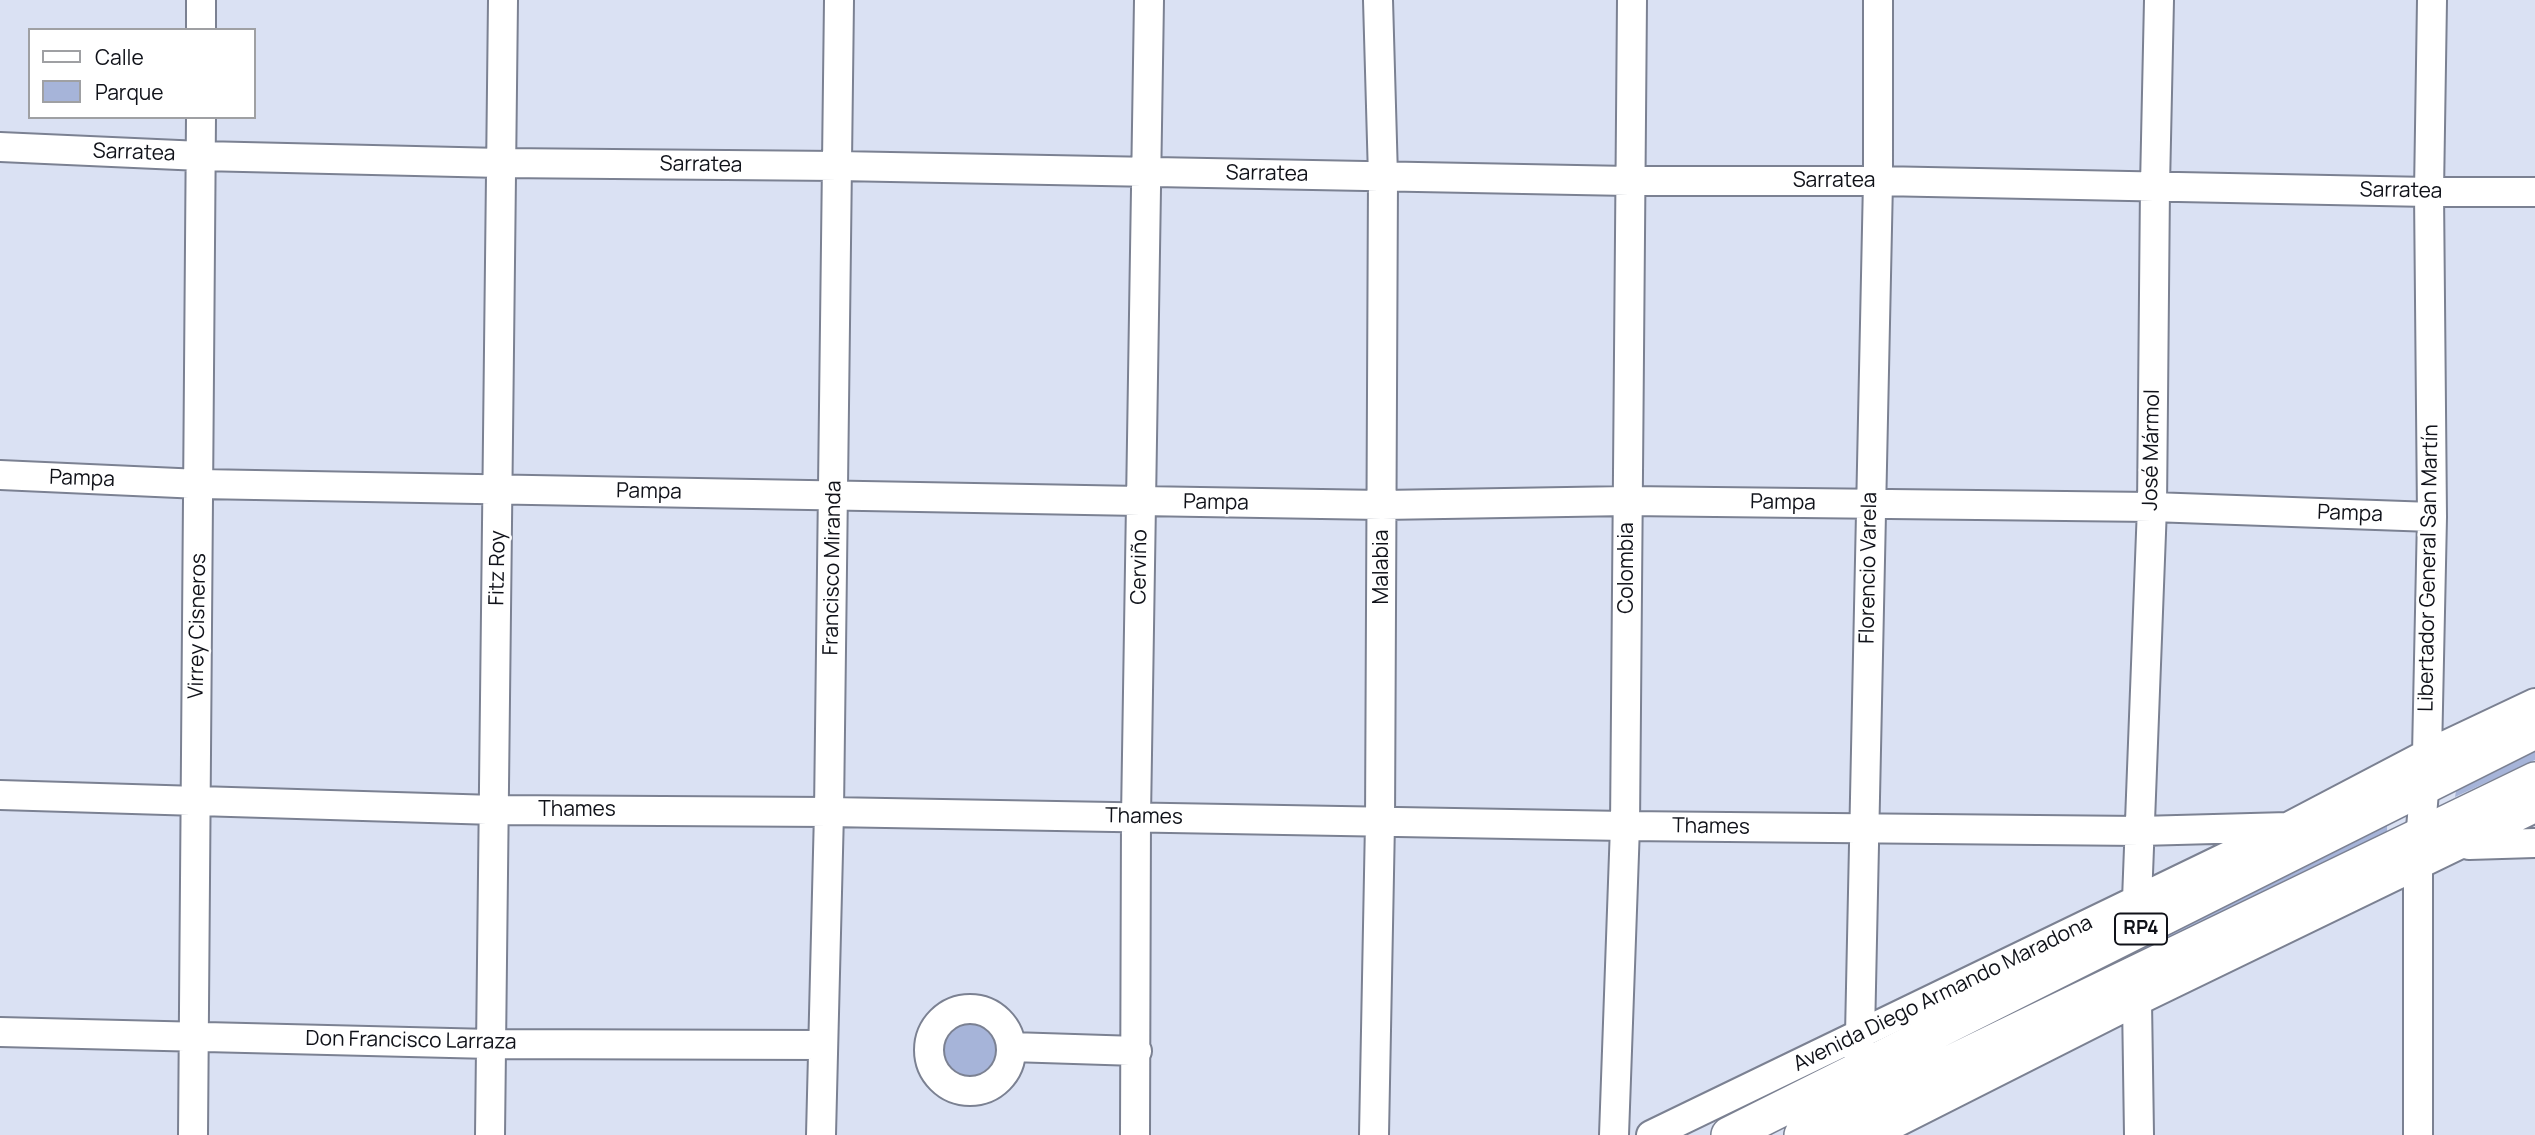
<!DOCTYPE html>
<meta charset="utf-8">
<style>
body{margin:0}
#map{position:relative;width:2535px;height:1135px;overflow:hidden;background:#dae1f3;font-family:Manrope,sans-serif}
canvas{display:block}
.legend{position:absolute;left:28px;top:28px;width:228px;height:91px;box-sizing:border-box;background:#fff;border:2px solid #9fa0a3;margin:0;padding:9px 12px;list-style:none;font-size:21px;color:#101219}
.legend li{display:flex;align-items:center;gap:14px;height:35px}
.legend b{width:35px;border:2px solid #9fa0a3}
</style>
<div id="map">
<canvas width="2535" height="1135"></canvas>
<ul class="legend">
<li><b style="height:9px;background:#fff"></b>Calle</li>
<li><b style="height:19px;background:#a6b4d9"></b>Parque</li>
</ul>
</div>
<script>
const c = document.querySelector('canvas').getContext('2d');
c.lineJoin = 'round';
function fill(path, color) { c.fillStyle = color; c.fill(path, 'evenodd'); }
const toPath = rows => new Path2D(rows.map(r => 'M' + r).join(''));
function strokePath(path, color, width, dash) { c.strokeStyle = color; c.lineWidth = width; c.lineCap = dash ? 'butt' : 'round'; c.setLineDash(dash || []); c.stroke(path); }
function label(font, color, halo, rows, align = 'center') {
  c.font = font + ' Manrope,sans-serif'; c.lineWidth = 5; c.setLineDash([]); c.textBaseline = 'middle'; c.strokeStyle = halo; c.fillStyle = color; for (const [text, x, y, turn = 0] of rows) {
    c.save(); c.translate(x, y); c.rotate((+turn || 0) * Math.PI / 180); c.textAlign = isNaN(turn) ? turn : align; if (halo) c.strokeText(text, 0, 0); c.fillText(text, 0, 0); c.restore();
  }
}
const green = toPath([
 [2535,748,2535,760,2455,797,2457,785],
 [2387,821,2387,833,1904,1076,1899,1065],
 '942 1049a28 28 0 1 1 56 0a28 28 0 1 1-56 0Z'
]);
const minor = toPath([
 [201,30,201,0],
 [0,147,201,156,501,163,838,166,1629,181,1878,181,2429,192,2535,192],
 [0,475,200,484,1140,501,1382,505,1628,501,2152,507,2432,517],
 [0,795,495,810,829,812,1625,826,2140,831,2288,827],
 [2469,845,2535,843],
 [2137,900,2152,507,2155,186,2159,0],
 [2137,1001,2139,1135],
 '929 1050a41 41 0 1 1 82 0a41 41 0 1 1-82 0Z',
 [0,1032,491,1044,823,1045],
 [1011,1047,1137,1051],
 [193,1135,201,117],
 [490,1135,503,0],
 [821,1135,829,812,839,0],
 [1135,1135,1136,817,1149,0],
 [1374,1135,1380,822,1383,177,1378,0],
 [1614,1135,1625,826,1632,0],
 [1651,1135,2288,827,2427,754,2535,703],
 [1855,1135,1860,1034,1878,181,1878,0],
 [1872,1135,2137,1001,2535,808],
 [2418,1135,2418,866,2427,754,2432,517,2429,192,2432,0]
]);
const major = toPath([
 [1729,1135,2535,731],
 [1802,1135,2535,780]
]);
const shields = [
 [2141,929,52]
];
const shieldNames = [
 ["RP4",2141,929]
];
const streetNames = [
 ["Sarratea",134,153,2],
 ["Sarratea",701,165,1],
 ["Sarratea",1267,174,1],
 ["Sarratea",1834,181],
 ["Sarratea",2401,191,1],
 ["José Mármol",2152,450,-89],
 ["Pampa",82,479,2],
 ["Pampa",649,492,1],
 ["Pampa",1216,503,1],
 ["Pampa",1783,503,1],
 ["Pampa",2350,514,2],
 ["Cerviño",1140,567,-89],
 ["Malabia",1382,567,-90],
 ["Fitz Roy",498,568,-89],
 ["Francisco Miranda",833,568,-89],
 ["Colombia",1627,568,-90],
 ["Florencio Varela",1869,568,-89],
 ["Libertador General San Martín",2429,568,-89],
 ["Virrey Cisneros",198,626,-89],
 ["Thames",577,810],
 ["Thames",1144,817,1],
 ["Thames",1711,827,1],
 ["Avenida Diego Armando Maradona",1943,994,-26],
 ["Don Francisco Larraza",411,1041,1]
];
fill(green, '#a6b4d9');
strokePath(minor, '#7b8192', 32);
strokePath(major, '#7b8192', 38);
strokePath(minor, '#fff', 28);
strokePath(major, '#fff', 35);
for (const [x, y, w] of shields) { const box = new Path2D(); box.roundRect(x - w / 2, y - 15.5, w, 31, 5); c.fillStyle = '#fff'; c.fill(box); strokePath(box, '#101219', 2); }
label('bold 19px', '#101219', null, shieldNames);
label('21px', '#101219', '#fff', streetNames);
</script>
